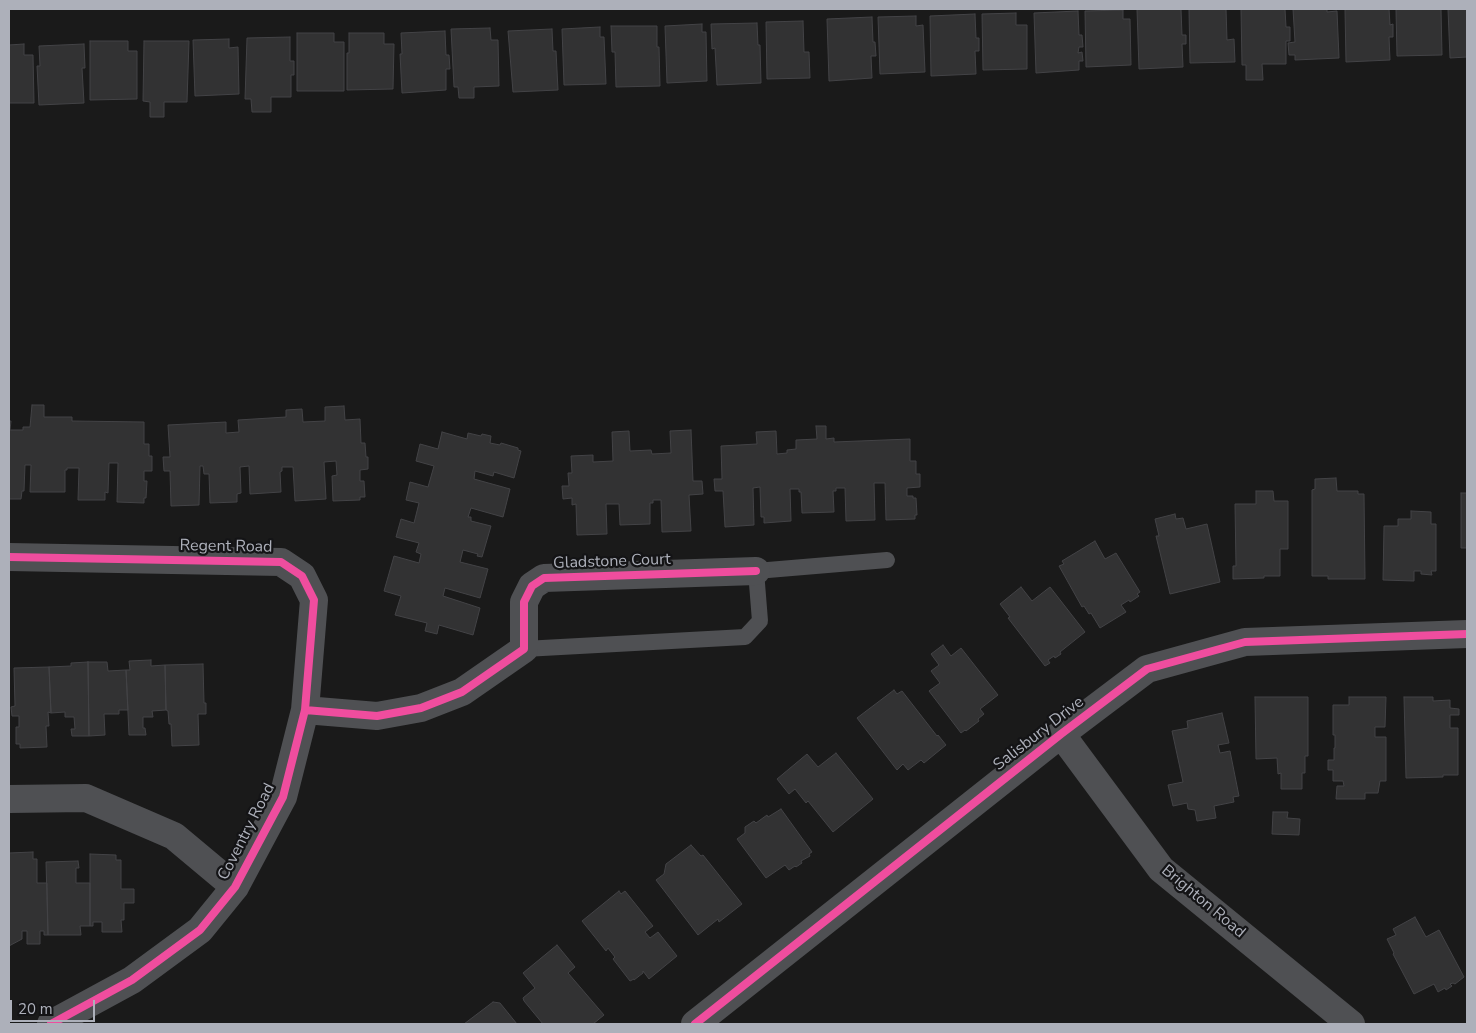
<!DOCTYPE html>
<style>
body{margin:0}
#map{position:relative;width:1476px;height:1033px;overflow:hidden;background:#1a1a1a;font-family:"Nunito Sans",sans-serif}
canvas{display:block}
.frame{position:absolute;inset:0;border:10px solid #adb0ba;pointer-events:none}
.scale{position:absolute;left:10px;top:1000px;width:85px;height:22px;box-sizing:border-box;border:2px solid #adb0ba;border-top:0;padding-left:6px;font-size:15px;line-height:18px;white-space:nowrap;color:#adb0ba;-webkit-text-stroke:4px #141416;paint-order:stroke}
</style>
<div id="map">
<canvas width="1476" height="1033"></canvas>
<div class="frame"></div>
<div class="scale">20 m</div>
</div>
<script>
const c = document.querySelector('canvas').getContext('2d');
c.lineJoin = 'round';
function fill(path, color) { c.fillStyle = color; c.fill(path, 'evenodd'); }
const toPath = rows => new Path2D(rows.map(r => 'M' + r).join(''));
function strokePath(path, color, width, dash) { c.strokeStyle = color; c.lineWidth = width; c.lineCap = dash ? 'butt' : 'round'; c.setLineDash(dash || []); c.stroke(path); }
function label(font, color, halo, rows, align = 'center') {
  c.font = font + ' "Nunito Sans",sans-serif'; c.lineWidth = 4.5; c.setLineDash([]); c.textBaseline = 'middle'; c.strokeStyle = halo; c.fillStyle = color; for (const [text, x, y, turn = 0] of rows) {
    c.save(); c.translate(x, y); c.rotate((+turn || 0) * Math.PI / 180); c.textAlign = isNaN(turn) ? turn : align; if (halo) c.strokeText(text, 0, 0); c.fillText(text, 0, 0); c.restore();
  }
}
const building = toPath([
 [1137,9,1181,9,1182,35,1186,35,1186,44,1182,44,1183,67,1139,69,1137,9],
 [1189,9,1226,9,1227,40,1234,39,1235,62,1190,63,1189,9],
 [1241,9,1285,9,1286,27,1290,27,1290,41,1286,41,1286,64,1262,64,1263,80,1246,80,1246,65,1242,65,1241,9],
 [1293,9,1327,9,1327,12,1337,11,1339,58,1295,60,1295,55,1289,55,1288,43,1295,42,1293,9],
 [1345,9,1389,9,1390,25,1393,24,1393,37,1389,37,1390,60,1346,62,1345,9],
 [1396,9,1441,9,1442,55,1397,56,1396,9],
 [1448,9,1467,9,1467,57,1450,58,1448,9],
 [1123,10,1123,19,1130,19,1131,65,1086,67,1085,11,1123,10],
 [1078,11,1079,35,1082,35,1083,47,1079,47,1078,53,1082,52,1083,61,1079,61,1079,70,1036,73,1034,13,1078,11],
 [1016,13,1016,25,1027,25,1027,69,983,70,982,14,1016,13],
 [975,14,976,38,979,38,979,51,975,51,976,74,931,76,930,16,975,14],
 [916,16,916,26,923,25,925,72,880,74,878,17,916,16],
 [872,17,873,42,875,42,876,56,871,56,872,78,829,81,827,19,872,17],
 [803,21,804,52,809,52,810,78,767,79,766,22,803,21],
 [757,23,758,45,760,45,761,83,717,85,715,48,712,49,711,24,757,23],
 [702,24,702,32,706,32,707,81,667,83,665,26,702,24],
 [611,26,657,26,657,47,659,47,660,86,616,87,615,52,612,52,611,26],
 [600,27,600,37,604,37,606,84,564,85,562,29,600,27],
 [490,28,491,40,498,40,499,86,474,87,474,98,459,98,458,87,454,87,451,29,490,28],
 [552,29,553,51,556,51,558,90,513,92,508,31,552,29],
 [445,31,446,55,449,55,450,69,446,69,446,90,402,93,400,54,402,54,401,33,445,31],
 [297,33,334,33,334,42,344,42,344,91,297,91,297,33],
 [349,33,384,33,384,44,394,44,393,89,347,90,347,53,349,53,349,33],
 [290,37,290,61,294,61,294,75,291,75,291,97,271,97,271,112,252,112,251,99,245,99,247,38,290,37],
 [229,39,229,48,238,47,239,94,195,96,193,40,229,39],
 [90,41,128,41,128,51,137,51,137,99,90,100,90,41],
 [144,41,189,41,187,102,164,102,164,117,150,117,150,102,143,101,144,41],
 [24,44,24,55,33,55,34,103,9,103,9,45,24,44],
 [84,44,85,68,82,68,84,103,39,105,37,66,40,66,39,46,84,44],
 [32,405,44,405,44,417,72,417,72,421,144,422,144,444,149,444,149,456,152,456,152,471,144,471,144,481,147,481,146,498,144,498,144,503,117,502,118,463,109,463,108,493,105,492,105,500,78,500,79,468,67,468,67,470,65,470,65,492,30,492,31,465,25,465,24,491,22,491,21,499,9,499,9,421,11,421,10,430,23,430,23,427,30,427,32,405],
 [344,406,345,420,360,419,361,443,365,443,366,457,368,457,368,469,360,470,360,481,364,481,365,497,360,497,360,500,333,501,332,476,337,475,336,461,324,462,326,499,295,501,293,467,282,467,282,471,280,472,281,492,250,494,249,466,240,467,241,493,237,494,237,502,210,503,209,474,204,474,203,466,200,466,199,505,171,506,170,471,164,471,163,457,170,457,168,425,226,422,226,433,239,432,238,420,286,417,286,410,302,409,303,422,325,421,325,407,344,406],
 [816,426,826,426,826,439,834,438,834,442,910,439,910,461,916,461,916,474,920,474,920,487,907,488,907,496,913,496,913,498,916,498,917,515,915,515,915,519,886,520,885,483,874,483,875,520,846,521,845,488,836,488,836,491,833,491,834,512,802,513,801,492,799,492,799,489,790,489,791,521,764,523,764,517,761,517,760,487,753,488,754,525,725,527,723,491,715,491,714,479,722,479,721,446,757,444,756,432,776,431,777,454,787,453,787,450,796,449,796,440,817,439,816,426],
 [691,430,693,481,702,481,703,494,689,495,691,531,662,532,661,500,653,500,653,503,650,503,650,524,620,525,619,504,606,504,607,534,577,535,576,504,572,505,572,498,563,499,562,486,569,486,568,473,572,473,571,456,593,455,593,462,613,461,612,432,629,431,630,451,651,450,652,454,671,453,670,431,691,430],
 [442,432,467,439,468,433,481,436,482,434,491,436,490,443,500,445,501,443,518,448,518,450,521,451,514,478,494,472,493,476,475,471,474,479,510,489,503,517,471,508,468,517,471,517,471,521,491,526,482,557,477,556,478,554,463,550,460,562,488,569,480,598,445,588,443,596,480,608,473,635,439,625,437,634,425,631,427,623,395,615,401,596,384,591,394,556,419,563,421,554,416,552,419,543,396,537,401,519,414,523,419,503,406,500,410,482,428,487,434,466,416,461,420,444,438,449,442,432],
 [1336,478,1337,491,1358,491,1358,494,1364,494,1365,579,1328,579,1328,576,1312,576,1312,490,1315,489,1315,479,1336,478],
 [1256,491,1273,491,1274,501,1288,501,1288,549,1280,549,1280,576,1264,576,1264,578,1233,579,1233,566,1236,566,1235,504,1256,504,1256,491],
 [1461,493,1467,493,1467,548,1461,548,1461,493],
 [1411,511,1431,512,1431,524,1436,524,1436,571,1431,571,1432,575,1421,574,1421,571,1414,571,1414,581,1383,580,1384,526,1398,526,1398,519,1411,519,1411,511],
 [1175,514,1176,519,1183,518,1186,529,1207,524,1220,582,1170,594,1156,536,1159,536,1155,519,1175,514],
 [1095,541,1105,559,1116,553,1140,592,1137,594,1139,596,1130,602,1129,600,1121,605,1126,612,1100,628,1091,613,1089,614,1084,606,1082,607,1059,566,1064,564,1062,561,1095,541],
 [1021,587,1032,601,1050,587,1085,632,1060,652,1061,654,1055,658,1054,656,1048,660,1050,663,1045,666,1008,618,1010,617,1000,604,1021,587],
 [943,645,951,656,961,648,998,695,980,709,984,714,978,719,979,721,966,731,965,730,961,733,929,691,940,683,931,671,939,665,931,654,943,645],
 [151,660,151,666,165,665,166,710,152,711,153,717,143,717,143,728,145,728,146,735,129,735,126,670,130,670,129,661,151,660],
 [88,662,107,662,108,671,126,670,128,710,119,710,119,714,104,714,105,735,89,736,88,662],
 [88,662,89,736,72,736,71,729,75,729,74,717,65,717,65,712,51,713,49,667,71,666,71,663,88,662],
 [203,664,204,703,206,703,206,714,198,714,199,745,172,746,171,724,169,724,168,711,166,710,165,665,203,664],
 [49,667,51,713,48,712,49,726,46,726,47,747,20,748,20,744,16,744,16,727,19,727,19,716,12,716,11,707,15,706,14,668,49,667],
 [894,690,897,694,902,691,937,736,938,735,946,745,924,763,921,760,908,770,903,764,897,770,857,718,894,690],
 [1255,697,1308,697,1308,756,1305,756,1305,773,1302,773,1302,789,1281,789,1281,773,1278,774,1277,758,1256,759,1255,697],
 [1349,697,1386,697,1385,727,1375,727,1375,737,1386,737,1386,781,1380,781,1378,793,1365,793,1365,799,1336,799,1337,786,1344,786,1343,781,1333,781,1333,770,1328,770,1328,760,1334,760,1334,748,1335,748,1335,735,1333,735,1333,705,1349,705,1349,697],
 [1404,697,1433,697,1433,701,1450,700,1450,708,1459,709,1459,715,1450,715,1450,728,1458,728,1458,775,1443,775,1443,777,1406,778,1404,697],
 [1222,713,1229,743,1218,745,1220,753,1230,751,1239,796,1233,797,1234,802,1214,806,1216,818,1197,821,1195,810,1188,809,1187,803,1173,806,1168,785,1183,782,1172,731,1188,728,1187,721,1222,713],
 [836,753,873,799,833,832,808,801,806,803,795,789,789,794,777,779,807,754,818,767,836,753],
 [781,809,812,852,809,854,810,856,801,861,802,863,796,867,795,866,789,870,785,865,766,878,737,839,745,833,745,827,754,821,756,823,767,815,768,817,781,809],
 [1273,812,1288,812,1287,818,1300,819,1299,835,1272,834,1273,812],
 [691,845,701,856,703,855,742,904,719,922,718,919,698,935,656,880,664,874,666,864,691,845],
 [33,852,33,859,37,859,37,883,47,883,48,935,44,935,44,931,40,931,40,944,27,944,27,931,22,931,22,939,9,946,9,853,33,852],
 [90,854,116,855,116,860,121,860,121,889,134,889,134,903,124,903,124,920,121,920,122,932,102,932,102,922,93,922,93,926,90,926,90,854],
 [78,861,79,868,76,868,76,883,90,883,90,926,80,926,81,935,48,935,46,862,78,861],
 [619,891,621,894,625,891,653,926,645,932,650,938,658,932,677,956,649,979,643,971,643,973,634,980,634,979,630,981,613,959,615,957,608,948,606,951,582,921,619,891],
 [1415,917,1426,937,1439,930,1464,977,1455,984,1453,983,1450,984,1452,986,1446,990,1445,988,1438,992,1434,984,1414,994,1393,954,1394,953,1387,939,1396,935,1393,929,1415,917],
 [557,945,575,967,568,973,604,1015,593,1024,543,1024,524,1001,523,998,535,988,523,973,557,945],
 [493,1002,500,1003,517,1024,464,1024,493,1002]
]);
const service = toPath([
 [524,649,745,637,760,621,756,571,887,560]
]);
const minor = toPath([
 [9,557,281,562,302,576,314,600,305,710,283,797,235,887,200,930,132,980,51,1024],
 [305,710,377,716,421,708,462,692,524,649,524,602,532,586,544,578,756,571],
 [1061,734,1161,869,1351,1024],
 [9,799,86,798,174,836,235,887],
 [695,1024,1061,734,1147,669,1245,642,1467,634]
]);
const cycleway = toPath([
 [9,557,281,562,302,576,314,600,305,710,283,797,235,887,200,930,132,980,51,1024],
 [305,710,377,716,421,708,462,692,524,649,524,602,532,586,544,578,756,571],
 [695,1024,1061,734,1147,669,1245,642,1467,634]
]);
const streetNames = [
 ["Regent Road",226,547,1],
 ["Gladstone Court",612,562,-2],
 ["Salisbury Drive",1039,734,-38],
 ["Coventry Road",247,832,-63],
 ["Brighton Road",1203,902,40]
];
fill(building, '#323233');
strokePath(building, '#434346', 1);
strokePath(service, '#4f5053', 16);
strokePath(minor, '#4f5053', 28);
strokePath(cycleway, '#ef4d9e', 8);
label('16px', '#adb0ba', '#141416', streetNames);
</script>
